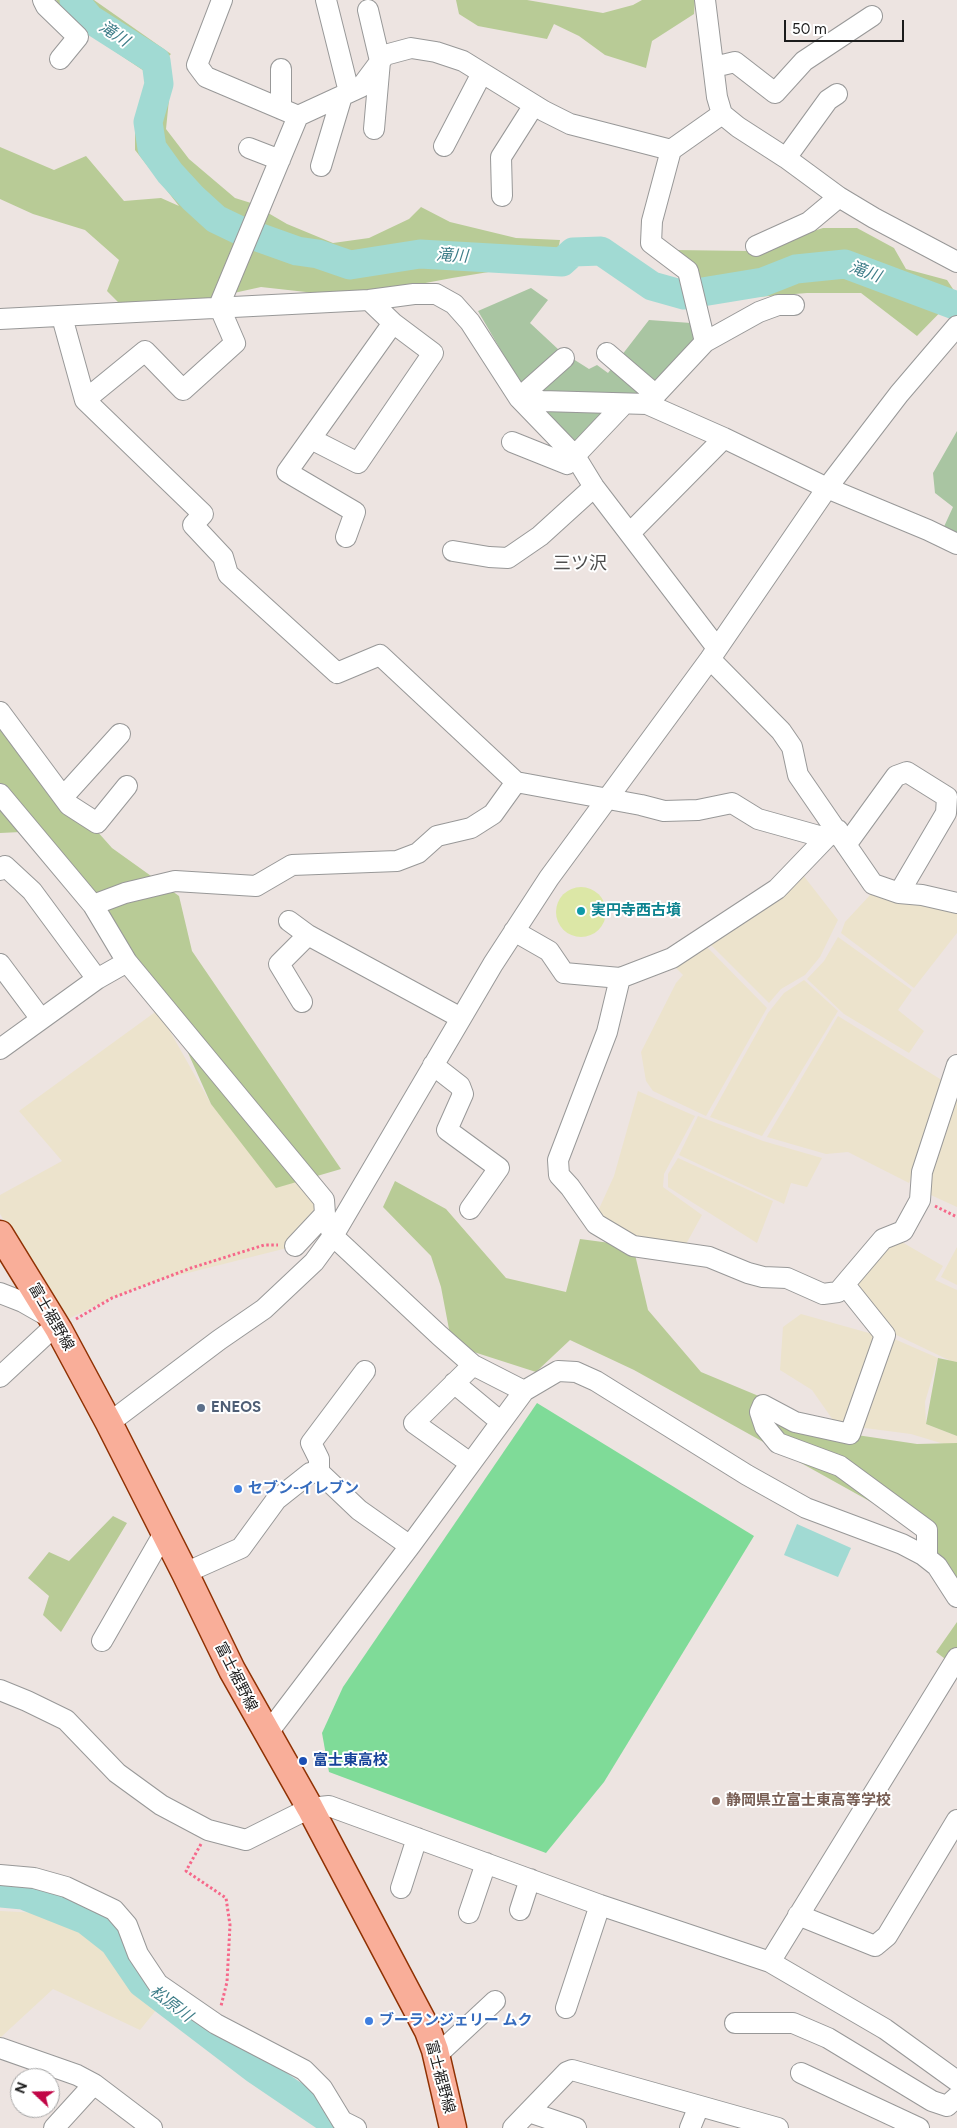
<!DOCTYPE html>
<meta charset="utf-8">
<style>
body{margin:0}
#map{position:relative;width:957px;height:2128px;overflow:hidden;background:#ede4e1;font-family:Figtree,sans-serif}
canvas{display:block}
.north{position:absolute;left:10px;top:2068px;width:50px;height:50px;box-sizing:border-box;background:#fff;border:1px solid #a4a4a4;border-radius:50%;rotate:291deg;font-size:14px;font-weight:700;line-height:20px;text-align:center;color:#1b1b1b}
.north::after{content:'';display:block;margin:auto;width:18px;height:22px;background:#c10546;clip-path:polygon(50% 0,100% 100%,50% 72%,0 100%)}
.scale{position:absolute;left:784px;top:20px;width:120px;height:22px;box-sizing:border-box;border:2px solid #1b1b1b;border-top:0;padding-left:6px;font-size:15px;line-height:18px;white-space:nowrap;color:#1b1b1b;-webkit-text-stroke:4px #fff;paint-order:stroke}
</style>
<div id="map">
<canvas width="957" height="2128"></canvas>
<div class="north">N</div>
<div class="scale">50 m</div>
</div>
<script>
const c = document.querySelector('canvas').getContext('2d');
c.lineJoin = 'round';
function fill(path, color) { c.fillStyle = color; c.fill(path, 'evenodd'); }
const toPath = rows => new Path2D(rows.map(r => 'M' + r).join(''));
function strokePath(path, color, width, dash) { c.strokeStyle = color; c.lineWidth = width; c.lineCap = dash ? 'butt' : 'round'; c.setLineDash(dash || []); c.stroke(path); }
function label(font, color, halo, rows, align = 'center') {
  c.font = font + ' Figtree,"Noto Sans JP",sans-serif'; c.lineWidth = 4; c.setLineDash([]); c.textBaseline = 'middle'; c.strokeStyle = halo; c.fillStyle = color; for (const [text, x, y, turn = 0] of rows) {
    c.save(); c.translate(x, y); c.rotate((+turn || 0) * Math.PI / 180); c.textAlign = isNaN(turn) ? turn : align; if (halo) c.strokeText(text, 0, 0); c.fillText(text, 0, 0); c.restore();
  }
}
const farmland = toPath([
 [803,875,838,920,820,957,805,975,781,989,769,1003,708,942],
 [871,894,890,901,941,904,957,909,957,933,914,988,841,933,845,922],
 [838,937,912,990,898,1010,924,1031,909,1053,844,1014,807,979,824,961],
 [706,946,767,1008,706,1116,653,1091,646,1081,641,1052,676,983,683,975,675,967],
 [804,980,838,1011,762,1136,710,1117,768,1013,784,993],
 [158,1010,211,1104,303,1180,325,1214,295,1246,156,1281,112,1298,64,1321,0,1214,0,1195,62,1161,19,1111],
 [838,1016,945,1082,909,1183,848,1152,826,1154,767,1137],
 [957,1076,957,1207,922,1191],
 [638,1091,695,1116,664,1174,663,1187,702,1215,685,1246,638,1241,623,1233,598,1211,614,1176],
 [698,1116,763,1141,822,1158,807,1187,791,1183,784,1204,679,1155],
 [678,1158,773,1201,757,1243,668,1187,668,1174],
 [895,1238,943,1266,935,1280,957,1290,957,1364,886,1330,854,1289,886,1246],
 [957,1247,957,1285,941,1277],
 [801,1314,876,1335,850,1423,833,1420,812,1390,780,1370,783,1327],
 [885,1335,938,1358,925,1402,926,1424,957,1436,957,1448,911,1434,857,1427],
 [0,1911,41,1913,95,1935,161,2004,140,2030,53,1989,0,2038]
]);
const grass = toPath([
 '556 912a25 25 0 1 1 50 0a25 25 0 1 1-50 0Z'
]);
const forest = toPath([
 [56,0,94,0,171,54,150,75,68,20],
 [456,0,527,0,603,13,633,5,642,0,695,0,694,14,652,41,646,68,605,55,579,36,554,24,547,39,478,26,459,14],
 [171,80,166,129,189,159,235,198,251,203,287,224,333,243,369,238,409,219,421,207,450,222,516,238,560,240,556,261,452,278,351,297,261,287,211,298,120,304,107,291,119,260,85,230,33,214,0,199,0,147,54,170,86,156,124,201,161,198,179,206,135,150,135,122,147,100],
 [823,228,857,228,894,248,906,269,947,280,957,295,917,336,861,293,807,293,707,301,674,250,749,251],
 [0,722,112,848,179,896,192,951,341,1169,276,1188,211,1104,172,1017,82,876,42,831,0,833],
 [395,1181,446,1209,506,1278,566,1292,580,1239,633,1246,648,1310,701,1372,850,1434,917,1444,957,1443,957,1583,916,1527,634,1370,570,1340,536,1372,452,1345,441,1287,431,1256,383,1207],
 [938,1358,957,1362,957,1436,926,1424],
 [113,1516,127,1523,61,1632,43,1615,49,1596,28,1578,49,1552,69,1561],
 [957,1622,957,1668,936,1652]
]);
const cemetery = toPath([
 [531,288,548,300,530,323,559,350,589,369,597,365,608,373,649,320,691,323,701,340,648,397,575,449,517,378,478,311],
 [957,431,957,538,942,531,953,507,935,493,933,473]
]);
const pitch = toPath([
 [537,1403,754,1536,604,1782,546,1853,329,1772,322,1733,343,1687]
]);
const water = toPath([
 [797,1524,851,1548,838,1577,784,1555]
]);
const river = toPath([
 [74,0,90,19,156,61,159,84,148,122,152,148,170,173,193,198,216,219,241,231,297,251,318,254,350,265,420,254,562,262,573,252,601,251,652,286,684,295,763,282,796,269,845,264,957,306],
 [0,1893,23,1895,86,1920,114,1942,142,1983,255,2069,342,2128]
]);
const path = toPath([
 [935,1206,957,1217],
 [76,1319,112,1298,191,1268,264,1245,278,1245],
 [201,1844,186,1871,226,1898,230,1925,227,1982,221,2006]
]);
const minor = toPath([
 [43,0,46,6,78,37,60,59],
 [222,0,197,65,206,77,298,116,361,87,385,55,411,48,436,52,463,61,544,111,570,124,671,150],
 [326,0,349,92],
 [705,0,717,97,722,114,738,127,786,158,839,197,874,218,957,262],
 [368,10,380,61,374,129],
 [714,67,735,62,775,93,804,61,872,16],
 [281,109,281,69],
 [444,146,482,73],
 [249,148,280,160],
 [786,158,828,100,837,94],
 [321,166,342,96],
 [502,196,501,157,534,105],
 [756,246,809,222,839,197],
 [62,317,85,400,203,514,193,525,223,557,228,574,337,673,380,655,516,782,641,805,664,811,698,810,732,803,758,819,826,838],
 [0,319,369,300,414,294,436,294,454,304,470,322,519,398,542,401,647,404,724,438,827,488,928,530,957,544],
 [705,342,759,312,778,305,794,305],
 [607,353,656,395],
 [564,358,519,398,575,456,594,487,717,648],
 [85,400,145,351,183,390,235,343,219,306,298,116],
 [647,404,705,342,688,271,651,243,652,221,671,150,722,114],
 [311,439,358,463,433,353,393,323],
 [512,442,567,464,624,404],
 [630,533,724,438],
 [346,537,355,512,287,472,393,323,369,300],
 [453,551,489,557,508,558,540,536,594,487],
 [710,659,781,731,792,747,798,775,873,884,899,893,922,895,957,903],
 [0,712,69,805,97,823,127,786],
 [0,794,93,905,127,962,324,1200,325,1214,295,1246],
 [63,797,120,734],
 [846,845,896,776,907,772,947,797,946,813,899,893],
 [0,870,5,866,32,891,97,979],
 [93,905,125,893,175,881,256,886,292,865,397,861,418,853,437,836,471,828,493,814,516,782],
 [289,921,308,935],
 [514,931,549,951,564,973,620,978,672,958,777,889,826,838,838,830],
 [0,964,41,1019],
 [620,978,607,1032,558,1160,559,1175,570,1187,596,1224,633,1246,709,1257,748,1273,763,1277,787,1278,823,1294,838,1292,883,1239,903,1231,920,1200,922,1172,957,1065],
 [302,1002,279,964,308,935,461,1018],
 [0,1049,97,979,127,962],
 [433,1065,460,1086,463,1094,447,1130,499,1168,470,1209],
 [329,1225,333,1236,440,1336,473,1365,524,1391],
 [845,1285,885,1335,850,1434,795,1422,763,1405,760,1412,765,1427,778,1443,840,1466,927,1530,927,1558],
 [0,1293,23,1302,51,1318],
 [365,1371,311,1443,319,1459,319,1472,359,1510,410,1546],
 [0,1377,56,1325],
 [454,1383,501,1422],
 [109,1423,219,1340,264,1309,314,1262,333,1236,493,964,549,878,710,659,827,488,899,394,957,326],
 [470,1463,414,1423,473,1365],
 [185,1573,241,1548,276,1500,310,1473,319,1472],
 [102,1641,164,1533],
 [0,1690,27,1701,66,1720,117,1773,161,1805,208,1830,246,1840,310,1808,329,1806,600,1905,770,1962,885,2029,957,2081],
 [267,1734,410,1546,524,1391,558,1371,576,1372,596,1381,747,1475,806,1508,902,1544,923,1555,937,1566,957,1597],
 [0,1875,34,1878,66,1887,114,1910,127,1925,138,1954,158,1984,216,2024,304,2070,322,2088,342,2121,356,2128],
 [401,1888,417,1838],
 [520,1910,530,1879],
 [469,1913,486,1863],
 [798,1915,875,1946,887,1936,957,1820],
 [770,1962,957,1658],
 [566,2008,600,1905],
 [735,2023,793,2023,828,2038,932,2101,947,2106,957,2097],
 [0,2048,77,2075,94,2084,152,2128],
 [436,2056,495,2001],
 [801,2073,919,2128],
 [529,2112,576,2128],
 [54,2128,94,2084],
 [513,2128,567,2072,572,2070,778,2128],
 [690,2128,699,2106]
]);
const major = toPath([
 [0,1234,59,1330,109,1423,185,1573,232,1670,310,1808,428,2031,435,2050,453,2128]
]);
const markers = [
 [581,911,5,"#0f9aa8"],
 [201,1408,5,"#5c6f8a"],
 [238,1489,5,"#3f7fe0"],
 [303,1761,5,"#1a4fb4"],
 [716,1801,5,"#8d6e63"],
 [369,2021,5,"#3f7fe0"]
];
const cultureNames = [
 ["実円寺西古墳",591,911]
];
const streetNames = [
 ["富士裾野線",51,1317,60],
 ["富士裾野線",236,1677,63],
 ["富士裾野線",440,2077,75]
];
const serviceNames = [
 ["ENEOS",211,1408]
];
const shopNames = [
 ["セブン-イレブン",248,1489],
 ["ブーランジェリー ムク",379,2021]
];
const transitNames = [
 ["富士東高校",313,1761]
];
const educationNames = [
 ["静岡県立富士東高等学校",726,1801]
];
const waterNames = [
 ["滝川",114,34,33],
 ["滝川",452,256,3],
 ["滝川",865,272,20],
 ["松原川",171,2004,37]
];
const quarterNames = [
 ["三ツ沢",580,564]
];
fill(farmland, '#ece3cc');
fill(grass, '#dce7a6');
fill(forest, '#b8cb96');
fill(cemetery, '#a9c5a2');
fill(pitch, '#7fdb98');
fill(water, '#a1dad3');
strokePath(river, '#a1dad3', 29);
strokePath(minor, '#989898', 22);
strokePath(major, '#8f3103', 29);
strokePath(path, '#f6688a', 3, [2.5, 2.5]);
strokePath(minor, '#fff', 20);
strokePath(major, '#f9ae99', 26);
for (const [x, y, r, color] of markers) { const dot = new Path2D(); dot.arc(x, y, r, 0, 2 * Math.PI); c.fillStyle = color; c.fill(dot); strokePath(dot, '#fff', 2); }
label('bold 15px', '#0d838f', '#fff', cultureNames, 'left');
label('15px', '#1b1b1b', '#fff', streetNames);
label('bold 15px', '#4e5e75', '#fff', serviceNames, 'left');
label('bold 15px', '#366cbe', '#fff', shopNames, 'left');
label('bold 15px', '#164399', '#fff', transitNames, 'left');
label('bold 15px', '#785e54', '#fff', educationNames, 'left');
label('italic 16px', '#3f7e89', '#fff', waterNames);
label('18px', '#4e4e4e', '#fff', quarterNames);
</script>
